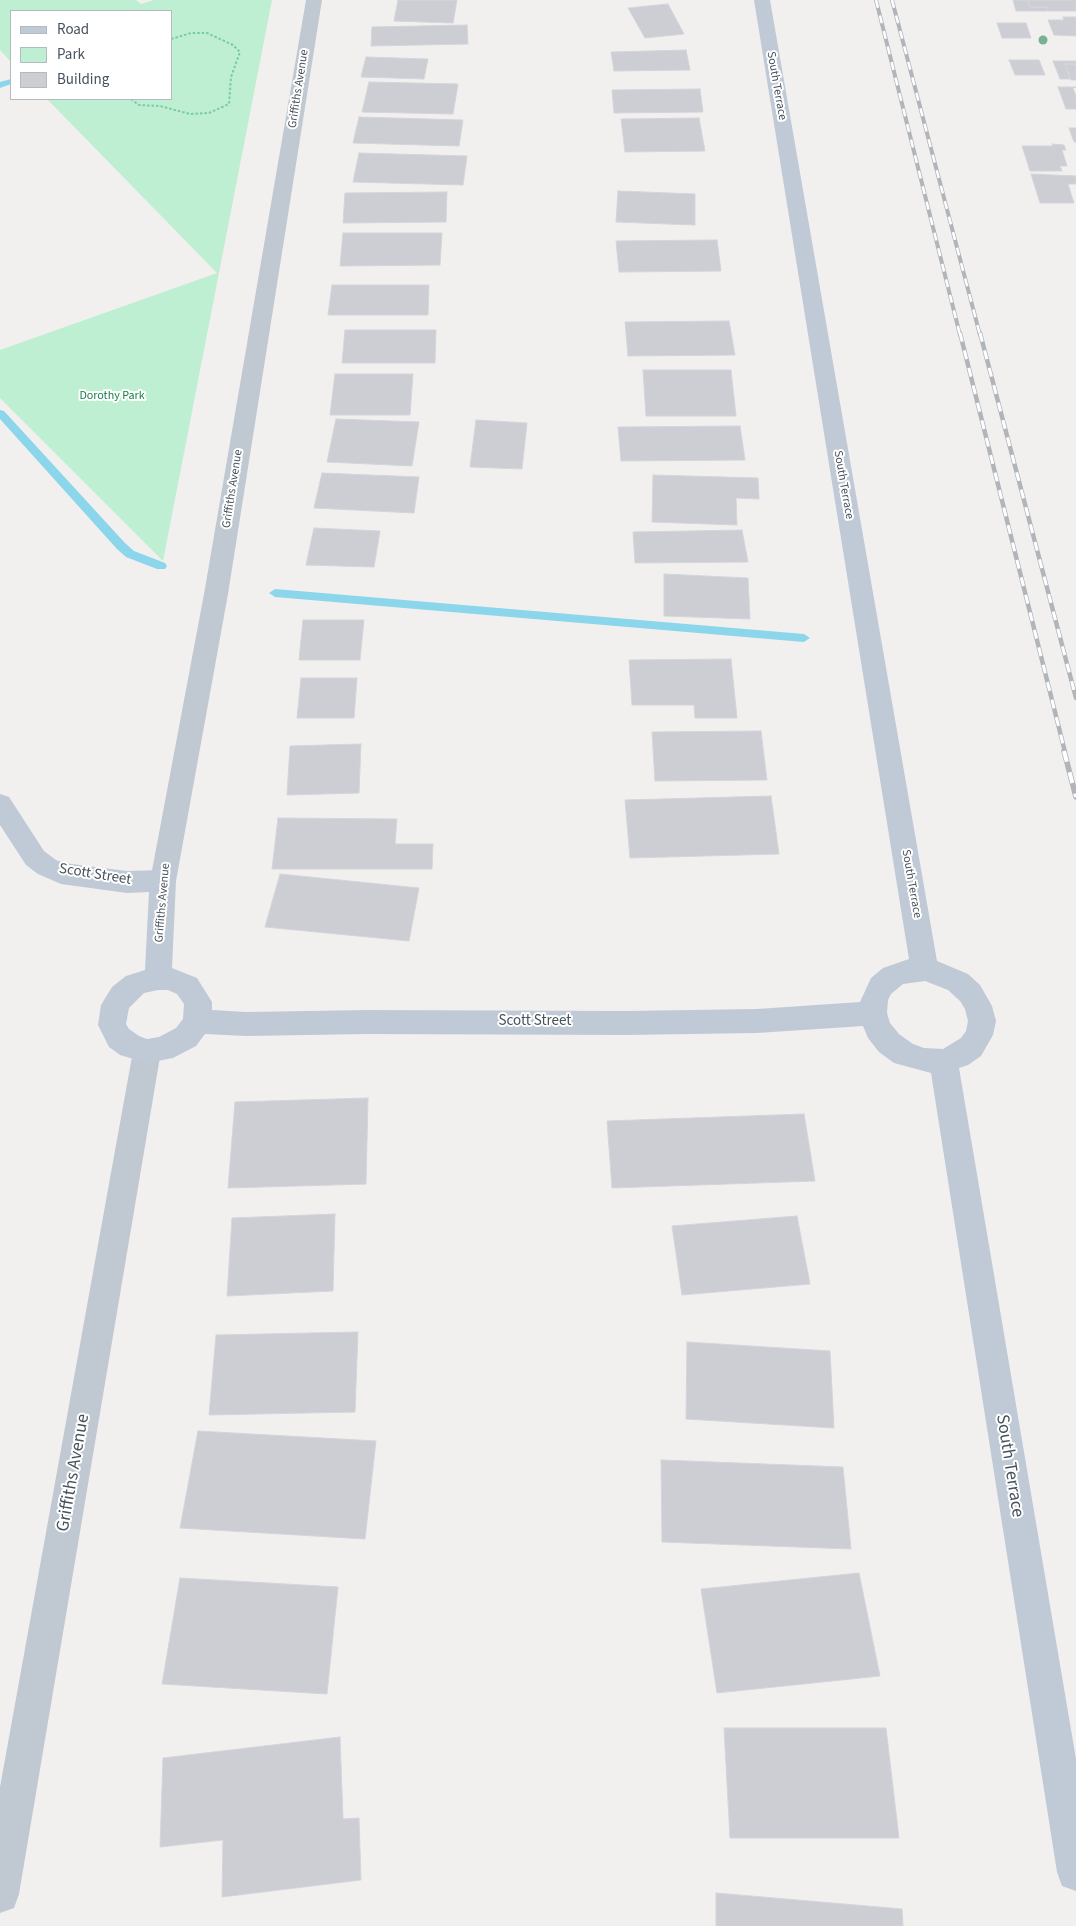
<!DOCTYPE html>
<style>
body{margin:0}
#map{position:relative;width:1076px;height:1926px;overflow:hidden;background:#f2efef;font-family:"Source Sans 3",sans-serif}
canvas{display:block}
.legend{position:absolute;left:10px;top:10px;width:162px;height:90px;box-sizing:border-box;background:#fff;border:1px solid #b5babe;margin:0;padding:6px 9px;list-style:none;font-size:15px;color:#47525c}
.legend li{display:flex;align-items:center;gap:10px;height:25px}
.legend b{width:25px;border:1px solid #b5babe}
</style>
<div id="map">
<canvas width="1076" height="1926"></canvas>
<ul class="legend">
<li><b style="height:6px;background:#c0cad6"></b>Road</li>
<li><b style="height:14px;background:#beefd2"></b>Park</li>
<li><b style="height:14px;background:#ccced4"></b>Building</li>
</ul>
</div>
<script>
const c = document.querySelector('canvas').getContext('2d');
c.lineJoin = 'round';
function fill(path, color) { c.fillStyle = color; c.fill(path, 'evenodd'); }
const toPath = rows => new Path2D(rows.map(r => 'M' + r).join(''));
function strokePath(path, color, width, dash) { c.strokeStyle = color; c.lineWidth = width; c.lineCap = dash ? 'butt' : 'round'; c.setLineDash(dash || []); c.stroke(path); }
function label(font, color, halo, rows, align = 'center') {
  c.font = font + ' "Source Sans 3",sans-serif'; c.lineWidth = 4; c.setLineDash([]); c.textBaseline = 'middle'; c.strokeStyle = halo; c.fillStyle = color; for (const [text, x, y, turn = 0] of rows) {
    c.save(); c.translate(x, y); c.rotate((+turn || 0) * Math.PI / 180); c.textAlign = isNaN(turn) ? turn : align; if (halo) c.strokeText(text, 0, 0); c.fillText(text, 0, 0); c.restore();
  }
}
const green = toPath([
 [0,0,136,0,141,4,154,0,272,0,163,561,0,398,0,350,217,273,47,99,171,99,171,11,11,11,11,62,0,50]
]);
const stream = toPath([
 [11,79,11,84,0,88,0,82,11,79],
 [0,410,4,411,125,543,134,551,165,563,167,566,165,569,157,569,126,557,117,549,0,419,0,410],
 [275,589,804,634,810,638,804,642,275,597,269,593,275,589]
]);
const building = toPath([
 [398,0,457,0,453,23,394,21,398,0],
 [1013,0,1028,0,1030,7,1047,7,1048,11,1016,11,1013,0],
 [1028,0,1076,0,1076,11,1048,11,1047,7,1030,7,1028,0],
 [668,4,684,34,645,38,628,8,668,4],
 [1063,17,1076,17,1076,36,1054,35,1048,20,1064,20,1063,17],
 [997,23,1026,23,1031,38,1002,38,997,23],
 [467,25,468,44,371,46,372,27,467,25],
 [686,50,690,70,614,71,611,52,686,50],
 [366,57,428,59,424,79,361,77,366,57],
 [1009,60,1039,60,1045,75,1015,75,1009,60],
 [1053,61,1076,61,1076,64,1065,64,1070,79,1060,79,1053,61],
 [1065,64,1076,64,1076,80,1071,80,1065,64],
 [369,82,458,84,453,114,362,112,369,82],
 [1058,87,1076,87,1073,88,1076,96,1076,109,1066,109,1058,87],
 [700,89,703,112,614,113,612,90,700,89],
 [359,117,463,120,459,146,353,143,359,117],
 [699,118,705,151,625,152,621,119,699,118],
 [1069,128,1076,128,1076,142,1074,142,1069,128],
 [1052,144,1064,145,1066,150,1062,150,1067,166,1060,166,1062,171,1030,171,1022,146,1053,146,1052,144],
 [359,153,467,156,463,185,353,182,359,153],
 [1031,174,1076,176,1076,184,1068,184,1074,203,1040,203,1031,174],
 [618,191,695,194,695,225,616,222,618,191],
 [447,192,446,222,343,223,345,193,447,192],
 [343,233,442,233,440,265,340,266,343,233],
 [717,240,721,271,619,272,616,241,717,240],
 [332,285,429,285,428,315,328,315,332,285],
 [729,321,735,355,628,356,625,322,729,321],
 [345,330,436,330,435,363,342,363,345,330],
 [643,370,731,370,736,416,646,416,643,370],
 [335,374,413,374,410,415,330,415,335,374],
 [336,419,419,422,412,466,327,462,336,419],
 [476,420,527,423,522,469,470,467,476,420],
 [740,426,745,460,621,461,618,427,740,426],
 [322,473,419,477,414,513,314,508,322,473],
 [653,475,758,478,759,499,736,498,737,525,652,522,653,475],
 [314,528,380,531,374,567,306,565,314,528],
 [742,530,748,562,635,563,633,532,742,530],
 [664,574,748,578,750,619,664,616,664,574],
 [303,620,364,620,360,660,299,660,303,620],
 [731,659,737,718,695,718,694,705,632,705,629,660,731,659],
 [301,678,357,678,354,718,297,718,301,678],
 [761,731,767,780,655,781,652,732,761,731],
 [361,744,359,793,287,795,290,746,361,744],
 [771,796,779,854,630,858,625,800,771,796],
 [278,818,397,819,395,844,433,844,432,869,272,869,278,818],
 [280,874,419,888,409,941,265,927,280,874],
 [368,1098,366,1184,228,1188,235,1102,368,1098],
 [804,1114,815,1181,612,1188,607,1121,804,1114],
 [335,1214,333,1291,227,1296,232,1218,335,1214],
 [797,1216,810,1284,682,1295,672,1226,797,1216],
 [358,1332,355,1412,209,1415,216,1335,358,1332],
 [687,1342,830,1351,834,1428,686,1419,687,1342],
 [198,1431,376,1441,365,1539,180,1528,198,1431],
 [661,1460,843,1467,851,1549,662,1542,661,1460],
 [859,1573,880,1676,717,1693,701,1589,859,1573],
 [180,1578,338,1587,327,1694,162,1684,180,1578],
 [724,1728,886,1728,899,1838,730,1838,724,1728],
 [340,1737,343,1819,359,1818,361,1880,222,1897,223,1840,160,1847,163,1758,340,1737],
 [716,1893,902,1909,903,1926,716,1926,716,1893]
]);
const path = toPath([
 [131,99,139,105,160,106,190,114,209,113,229,104,231,77,240,52,233,45,207,33,191,33,171,39]
]);
const street = toPath([
 [306,0,322,0,228,594,176,881,172,888,163,892,154,888,150,881,204,594,306,0],
 [147,1039,157,1042,161,1051,19,1894,14,1908,0,1913,0,1787,133,1051,137,1042,147,1039]
]);
const secondary = toPath([
 [754,0,770,0,937,961,968,974,980,985,992,1006,996,1021,993,1035,981,1056,968,1065,959,1068,1076,1759,1076,1891,1062,1886,1057,1872,931,1073,894,1063,879,1052,868,1038,863,1026,757,1033,625,1035,368,1034,246,1036,205,1034,196,1046,173,1058,147,1063,120,1055,109,1047,98,1025,101,1005,112,987,126,976,145,970,149,892,127,893,61,884,38,874,26,865,0,825,0,794,9,797,44,851,56,860,64,863,127,871,163,870,172,874,176,881,172,968,197,978,212,1002,212,1010,246,1012,368,1010,625,1011,757,1009,860,1002,871,978,883,968,909,959,754,0],
 [925,981,948,990,960,1001,965,1009,968,1021,966,1031,961,1038,943,1049,924,1048,913,1044,899,1034,890,1023,887,1013,888,1000,891,994,903,984,925,981],
 [158,990,168,990,177,994,184,1004,183,1019,176,1028,159,1037,147,1039,139,1036,129,1029,126,1024,129,1008,144,993,158,990]
]);
const railFar2 = toPath([
 [876,0,960,335],
 [892,0,980,335]
]);
const railFar1 = toPath([
 [960,333,1065,752],
 [980,333,1076,698]
]);
const rail = toPath([
 [1064,751,1076,797]
]);
const trees = [
 [1043,40]
];
const farStreetnames = [
 ["South Terrace",776,86,80],
 ["Griffiths Avenue",299,89,-81],
 ["South Terrace",843,485,80],
 ["Griffiths Avenue",233,489,-81],
 ["South Terrace",911,884,80],
 ["Griffiths Avenue",163,903,-85]
];
const farParknames = [
 ["Dorothy Park",112,396]
];
const streetNames = [
 ["Scott Street",95,875,9],
 ["Scott Street",535,1022]
];
const nearStreetnames = [
 ["South Terrace",1009,1466,81],
 ["Griffiths Avenue",74,1473,-80]
];
fill(green, '#beefd2');
fill(stream, '#8cd6eb');
fill(building, '#ccced4');
strokePath(building, '#d3d5db', 1);
strokePath(path, '#76cca3', 2, [2.5, 2]);
fill(street, '#c0c9d1');
fill(secondary, '#c0cad6');
strokePath(railFar2, '#b1b4b9', 4);
strokePath(railFar1, '#b1b4b9', 4.5);
strokePath(rail, '#b1b4b9', 5.5);
strokePath(railFar2, '#fff', 2.5, [8]);
strokePath(railFar1, '#fff', 3, [9]);
strokePath(rail, '#fff', 4, [11]);
c.fillStyle = '#7ab195';
for (const [x, y] of trees) { c.beginPath(); c.arc(x, y, 4.5, 0, 2 * Math.PI); c.fill(); }
label('12px', '#47525c', '#fff', farStreetnames);
label('12px', '#187e4c', '#fff', farParknames);
label('15px', '#47525c', '#fff', streetNames);
label('18px', '#47525c', '#fff', nearStreetnames);
</script>
